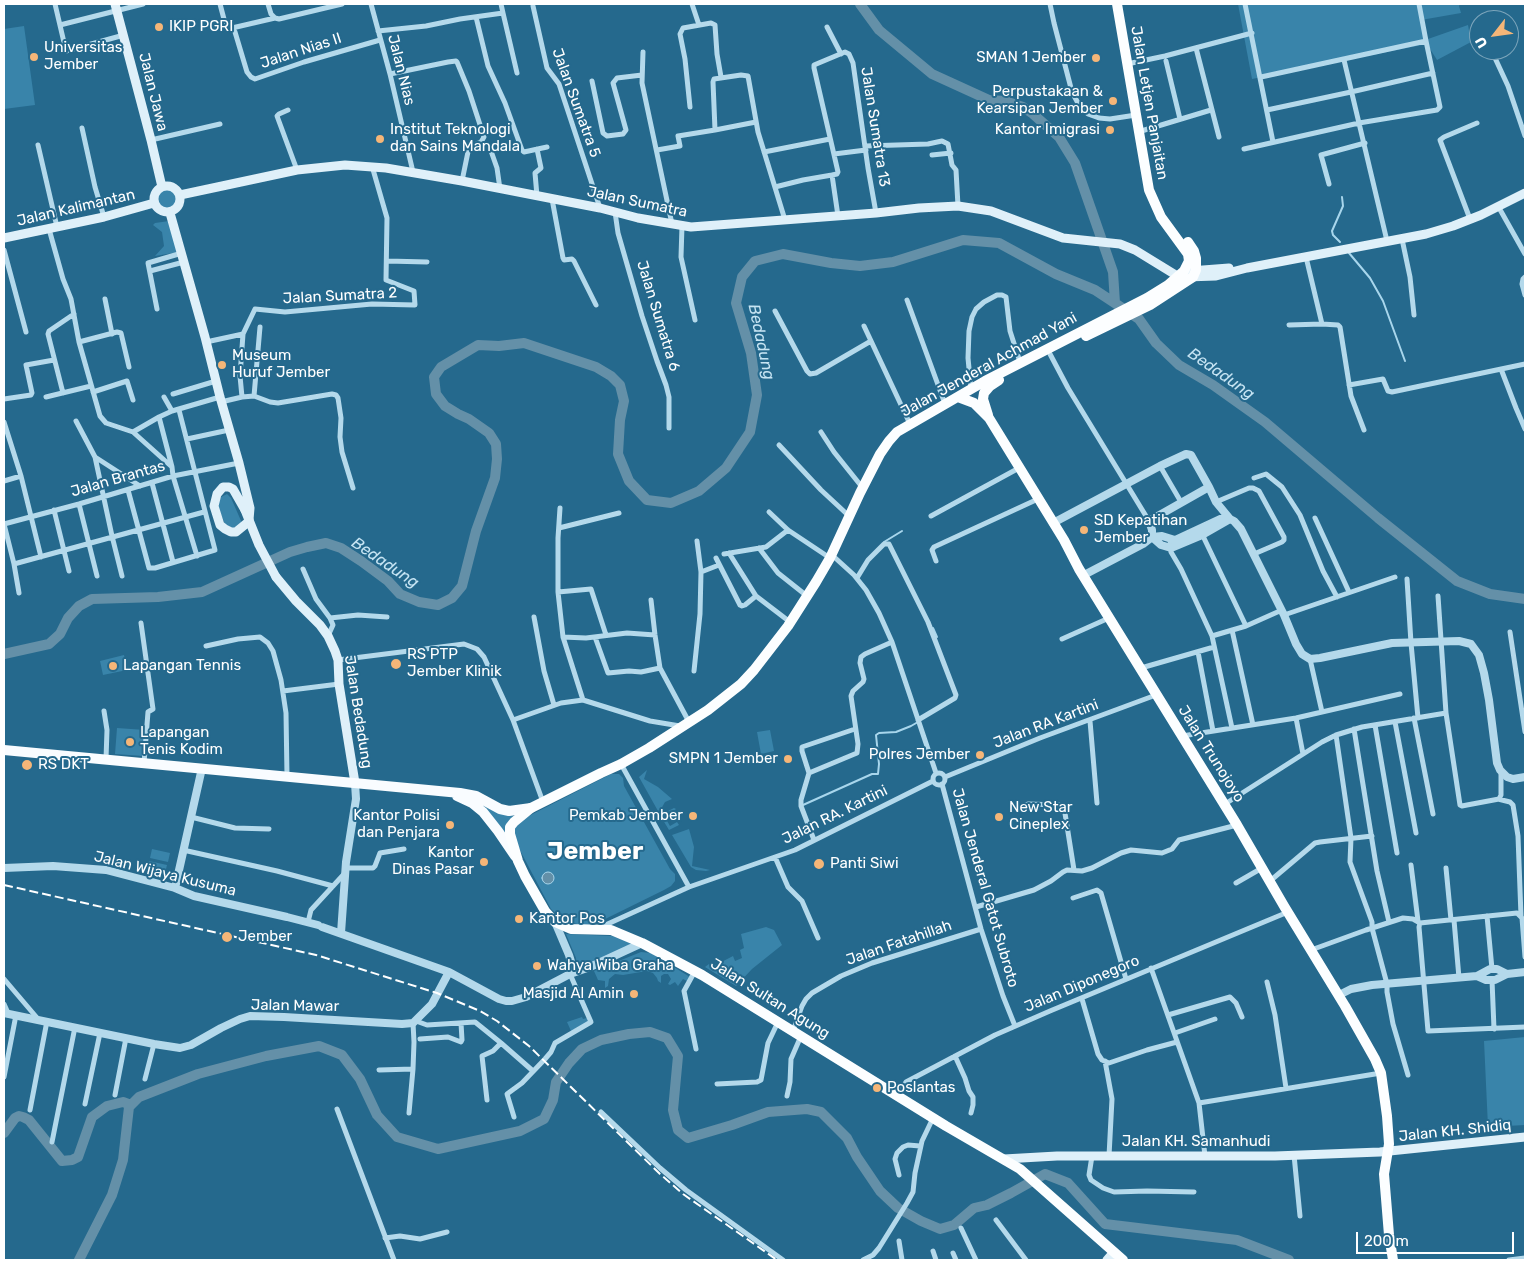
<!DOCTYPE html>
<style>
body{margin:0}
#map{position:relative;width:1529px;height:1264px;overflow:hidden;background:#25698d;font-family:Rubik,sans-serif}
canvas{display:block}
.frame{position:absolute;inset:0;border:5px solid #fff;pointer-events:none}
.north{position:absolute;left:1469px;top:10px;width:50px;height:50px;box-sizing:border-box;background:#25698d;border:1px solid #7ca5bb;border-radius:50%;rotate:240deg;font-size:14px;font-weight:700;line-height:20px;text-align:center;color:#fff}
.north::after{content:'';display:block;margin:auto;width:18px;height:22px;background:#f5b678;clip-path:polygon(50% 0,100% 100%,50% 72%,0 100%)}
.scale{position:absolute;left:1356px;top:1232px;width:158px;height:22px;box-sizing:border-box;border:2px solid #fff;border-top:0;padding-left:6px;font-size:15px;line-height:18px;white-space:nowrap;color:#fff;-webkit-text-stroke:4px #25698d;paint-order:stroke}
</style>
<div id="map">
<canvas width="1529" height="1264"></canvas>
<div class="frame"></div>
<div class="north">U</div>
<div class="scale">200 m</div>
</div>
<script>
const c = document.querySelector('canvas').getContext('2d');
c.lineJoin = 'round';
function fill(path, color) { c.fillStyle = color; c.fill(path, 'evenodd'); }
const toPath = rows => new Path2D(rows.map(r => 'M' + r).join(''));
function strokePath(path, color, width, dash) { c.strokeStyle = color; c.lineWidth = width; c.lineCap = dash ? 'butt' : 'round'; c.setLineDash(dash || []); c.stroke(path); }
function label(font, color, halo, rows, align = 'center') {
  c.font = font + ' Rubik,sans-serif'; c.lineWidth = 4; c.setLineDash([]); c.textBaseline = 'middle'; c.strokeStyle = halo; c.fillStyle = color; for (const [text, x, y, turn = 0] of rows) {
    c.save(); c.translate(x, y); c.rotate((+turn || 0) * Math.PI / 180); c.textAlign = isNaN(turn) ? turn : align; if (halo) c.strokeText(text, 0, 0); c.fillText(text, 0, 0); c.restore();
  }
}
const green = toPath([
 [1238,4,1460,4,1459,6,1461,13,1421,20,1428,39,1468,25,1471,42,1437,60,1427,44,1252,79],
 [24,26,35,105,4,109,4,29],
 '154 199a13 13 0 1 1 26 0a13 13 0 1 1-26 0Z',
 [169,221,179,252,155,256,164,246,162,232,153,225,155,223],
 [227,494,231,498,242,523,241,527,231,529,225,524,217,505,221,497],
 [124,655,127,670,103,675,100,661],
 [117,728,145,730,143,756,115,754],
 [770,730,774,751,761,754,757,732],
 [647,770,644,779,658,787,672,799,665,802,661,809,658,811,639,777],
 [611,774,619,774,623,778,624,786,670,869,675,874,675,881,671,886,664,890,595,924,582,925,573,923,561,918,551,909,513,837,514,827,521,820],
 [466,796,514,816,508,841],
 [674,808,676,809,672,812,673,814,666,819,670,826,677,822,679,825,669,830,660,815],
 [689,829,694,847,692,866,710,870,706,871,696,870,691,867,672,835],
 [152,849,170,853,168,862,150,858],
 [149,861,167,865,165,873,147,869],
 [766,927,774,930,782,945,752,969,736,986,705,967,709,964,712,967,733,956,735,961,742,958,740,950,744,948,741,934],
 [566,934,612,936,635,944,577,968,576,958],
 [641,952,651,953,690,977,687,981,683,979,678,986,675,982,670,985,668,984,671,979,668,974,664,974,661,976,661,983,658,981,657,978,653,973,647,971,623,975,615,974,609,979,608,986,605,988,605,981,598,980,594,971],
 [582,1017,583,1019,587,1018,588,1022,571,1031,567,1022],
 [1525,1037,1525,1125,1488,1127,1484,1041]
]);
const water = toPath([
 '542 878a6 6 0 1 1 12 0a6 6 0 1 1-12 0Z'
]);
const stream = toPath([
 [1340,242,1333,235,1332,231,1343,206,1342,197],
 [1349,253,1370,278,1383,301,1405,361],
 [884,542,902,531],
 [933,628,937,637],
 [803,805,872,774,878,774,879,764,876,735,879,733,896,732,911,726,918,722]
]);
const river = toPath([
 [860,4,879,30,932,74,989,100,1005,101,1023,107,1033,114,1059,137,1075,163,1113,272,1115,303],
 [4,654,49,644,60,634,68,618,79,606,92,599,158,597,202,592,290,552,307,547,326,543,341,548,361,561,388,581,400,594,419,602,438,605,452,598,462,586,476,531,495,478,497,459,496,444,489,433,469,419,458,414,445,406,436,394,434,377,441,367,478,345,499,346,524,343,596,367,611,376,620,385,624,401,620,420,618,454,629,481,647,500,671,503,699,491,726,468,750,432,757,395,751,353,736,303,742,277,755,261,783,254,831,263,860,266,893,262,963,240,999,243,1056,274,1095,290,1139,319,1156,343,1179,365,1213,385,1265,422,1378,518,1457,581,1490,594,1525,599],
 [4,1133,15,1118,19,1116,23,1117,29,1120,62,1161,72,1160,78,1157,92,1117,107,1106,123,1102,131,1105],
 [79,1260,112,1195,123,1160,129,1107,139,1097,198,1074,266,1056,319,1046,342,1055,360,1079,377,1115,397,1137,438,1149,520,1131,544,1119,553,1100,556,1082,569,1063,582,1049,601,1040,629,1034,650,1032,667,1038,678,1056,673,1110,678,1130,688,1138,732,1125,768,1112,807,1109,821,1112,847,1138,857,1157,880,1191,898,1208,921,1221,940,1229,954,1225,974,1208,987,1205,1011,1193,1045,1174,1068,1183,1105,1224,1237,1240,1289,1260]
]);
const minor = toPath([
 [55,4,66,51,124,35],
 [220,4,225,23,232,28,235,32,247,72,251,77,255,79,304,62,380,40],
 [268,4,271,14,275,18],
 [371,4,390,74,413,172],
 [501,4,503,13],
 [692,4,699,25],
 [1050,4,1054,23,1072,92,1079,105,1088,114,1099,118,1110,119,1136,115],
 [1245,4,1273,142],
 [1419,4,1426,41],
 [533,6,547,68,559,84,600,208],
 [476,17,488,66,505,103,522,150,524,152,547,147],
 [60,25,143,4],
 [827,27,841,54],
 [232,28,275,18,279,19,342,4],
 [378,31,426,26,460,19,503,13,517,73],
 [1196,48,1219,137],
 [643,52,642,83,672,224],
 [1495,58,1508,86,1525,136],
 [1344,60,1387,241],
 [1166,61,1180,119],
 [1127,64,1165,56,1252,33],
 [390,74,448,62,456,61,457,62,469,91,484,137,481,142,469,147,462,181],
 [592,81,603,133,607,136,623,134,626,130,613,83,617,78,642,75],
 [690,107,685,59,680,34,683,28,711,23,715,25,717,54,721,77],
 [288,110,279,114,277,116,297,170],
 [1267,110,1351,92,1433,73],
 [756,122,715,130,713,82,714,79,741,75,748,76,758,132,785,220],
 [82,128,95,187,104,217],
 [1138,132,1211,110],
 [151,140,220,124],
 [38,145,57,227],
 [865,146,928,144,942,141,948,144,952,165,956,170,958,206],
 [1244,149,1359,123,1437,110,1440,107,1426,41,1261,77],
 [657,150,680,146,678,136,715,130],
 [491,151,497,168,500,189],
 [764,152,830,139],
 [834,154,866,150],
 [932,155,951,153],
 [1329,184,1321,155,1365,143],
 [775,187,803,180,832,175],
 [537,196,535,173,541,168,537,149],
 [552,199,563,258,564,260,572,259,574,261,596,305],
 [1498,206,1525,254],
 [615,212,618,233,642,316,657,361,666,385,669,397,669,428],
 [838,216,832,175,837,174,838,172,814,68,814,65,845,52,849,54,853,63,868,168,876,213],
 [1470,219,1440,140,1444,137,1477,123],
 [682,226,681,257,695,320],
 [49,229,63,279,71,299,79,342,100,416,106,423,133,432],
 [1402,239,1410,277,1414,315],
 [4,250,26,332],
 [1306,257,1322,324,1338,325,1340,327,1351,396,1364,430],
 [387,261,427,262],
 [150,271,184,262],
 [1525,277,1523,279,1522,284,1525,295],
 [105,299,112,334],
 [907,300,945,404],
 [157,309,148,263,182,253],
 [775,311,807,371,810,374,816,373,871,341],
 [1289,325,1322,324],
 [864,326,910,424],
 [79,342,117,332,121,333,129,367],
 [206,342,243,334],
 [1050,354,1068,388,1149,521],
 [1501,369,1516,408,1525,429],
 [1349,385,1383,379,1388,391,1392,392,1525,364],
 [971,389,968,358,969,331,972,317,976,309,984,302,997,295,1002,295,1006,297,1010,331,1020,362],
 [93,392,127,381,133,400],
 [63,393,48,334,49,331,74,314],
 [173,394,216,381],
 [254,396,260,327],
 [46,397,91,386],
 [164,397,172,411],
 [242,397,240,376,243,334,255,309,285,312,372,304,415,305,414,291,386,280,387,218,372,166],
 [4,399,31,395,32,393,26,365,54,360],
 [221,402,242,397,254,396,270,402,278,403,332,394,336,395,338,398,341,418,340,437,342,452,353,488],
 [159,417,172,467],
 [76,421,95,457,140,486],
 [4,422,21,476,41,557],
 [821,432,834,452,862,487],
 [187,439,229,430],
 [779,445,821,490,849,516],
 [95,457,112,536,122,576],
 [1160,466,1181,502],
 [1254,478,1266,474,1282,487,1300,515,1323,571,1337,597],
 [4,481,21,476],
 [152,483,173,562],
 [128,490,149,568,155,568,215,550,179,410],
 [1216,502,1249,488,1253,488,1259,491,1284,537,1284,540,1282,542,1254,554],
 [79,504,97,576],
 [560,508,558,538,558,592,563,637,583,700],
 [54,510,69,571],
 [769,512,788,530,830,558],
 [931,516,1019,468],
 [1315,518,1349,592],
 [4,524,79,504,173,476,239,463],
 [4,524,14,564,19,593],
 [559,528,619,513],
 [1202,534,1246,626],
 [1170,539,1171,552,1181,569,1212,636,1246,626,1282,610],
 [759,548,778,573,807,596],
 [729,553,756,596,790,622],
 [724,554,766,547,788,530],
 [832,555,854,575,866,590,879,613,892,642,936,773],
 [197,556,173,476,172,467,133,432,159,417,172,411,220,397],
 [716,558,740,605,742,606,745,605,756,596],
 [936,561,932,550,934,547,1038,499],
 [14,564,204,512],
 [303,569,316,599,330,618,333,625,328,636],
 [701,572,719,565],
 [857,578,868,560,884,544,889,544,928,622,956,695,955,698,918,720],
 [1407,579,1411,643,1418,718],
 [558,592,591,589,606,635],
 [1438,596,1446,713,1460,805,1462,806,1467,805,1499,799,1501,795,1501,772],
 [651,600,655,635,660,668,689,722],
 [1284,615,1395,577],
 [534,617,544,671,554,705],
 [330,618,358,615,387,617],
 [141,623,153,709,148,712,144,763],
 [1232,630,1253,725],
 [1510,632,1525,732],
 [1212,636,1232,728],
 [563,637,586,638,627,633,655,635],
 [595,637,608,673,629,671,641,672,660,668],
 [1062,639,1109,618],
 [206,646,238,639,260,637,268,643,273,651,281,680,286,713,287,776],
 [1198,652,1213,731],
 [338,660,464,644,477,649,484,657,513,720,543,802],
 [1141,668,1214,647],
 [694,671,700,614,701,572,697,541],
 [283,691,339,684],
 [104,711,107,730,106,759],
 [1322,712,1400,694],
 [1296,718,1303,754],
 [1414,718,1433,814],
 [513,720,561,703,583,700,650,721,680,726],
 [1090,721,1097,803],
 [1395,722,1416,833],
 [1375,725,1397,853],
 [1354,729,1377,871,1389,922],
 [1336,735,1351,838,1350,862,1372,922,1372,928,1387,984,1387,992,1393,1024,1408,1075],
 [1182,736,1296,718,1322,712,1310,659],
 [621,764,689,887],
 [809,773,802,751,802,747,855,729],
 '933 779a6 6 0 1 1 12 0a6 6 0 1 1-12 0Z',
 [945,777,1040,738,1156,695],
 [942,784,981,929,1003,996,1015,1026],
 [1498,799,1510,802,1513,805,1518,836,1521,916],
 [1225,804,1322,742,1336,735,1362,727,1446,713],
 [1018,808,1028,804,1059,805,1064,807,1074,870],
 [191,817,235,828,269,829],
 [814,840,801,806,801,800,809,773,857,753,858,744,851,696,853,691,863,682,864,679,860,663,861,657,865,654,892,642],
 [183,850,277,871,333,886],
 [775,857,788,887,802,901,818,938],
 [1411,865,1418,921],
 [346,868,373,868,375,866,380,853,404,849],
 [1446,868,1451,920],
 [1270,881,1315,843,1320,842,1372,836],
 [1236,883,1262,868],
 [1073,898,1097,890,1101,893,1126,979],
 [976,907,1034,890,1051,881,1063,872,1067,870,1082,871,1092,868,1121,853,1131,850,1162,853,1172,849,1179,840,1237,825],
 [1487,916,1492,969],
 [1454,920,1459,978],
 [308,922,311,910,345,873],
 [1420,923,1419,927,1428,1031,1525,1027],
 [601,927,689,887,795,850,933,781],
 [1311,950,1366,930,1403,918,1413,919,1420,923,1517,913,1522,918,1525,957],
 [1151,968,1199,1103,1205,1156],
 [695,971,684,991,696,1049],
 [4,979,38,1019],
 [1492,980,1494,1029],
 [1267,982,1275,1015,1286,1088],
 [1082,999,1098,1054,1102,1060,1109,1063,1147,1050,1177,1042],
 [4,1004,8,1013],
 [1168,1015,1230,997,1236,1003,1242,1017],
 [416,1021,427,1025,475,1022,501,1043,533,1071],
 [793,1031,802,1006,806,999,812,993,841,976,872,963,981,929],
 [1175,1033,1215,1019],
 [420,1039,448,1037,461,1042,462,1040,461,1023],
 [955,1056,965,1078,969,1091,973,1097,973,1105,971,1113],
 [1105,1061,1112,1099,1109,1156],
 [379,1070,413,1069],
 [4,1077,16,1015],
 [145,1079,154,1044],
 [717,1084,757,1082,761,1080,768,1043,778,1022],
 [115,1095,126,1038],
 [787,1096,790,1082,791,1059,801,1036],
 [898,1096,906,1082,995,1035,1050,1011,1288,912],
 [487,1100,482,1056,493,1051,501,1043],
 [1199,1103,1381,1073],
 [85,1104,100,1033],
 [337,1109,394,1260],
 [30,1110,47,1021],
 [601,1112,660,1168,686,1190,783,1260],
 [409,1113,413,1069,414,1042,413,1023],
 [514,1117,507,1094,522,1083,545,1059,551,1052,555,1043,591,1022,570,974],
 [52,1142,75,1027],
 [1294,1155,1300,1216],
 [1092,1156,1089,1175,1091,1180,1103,1188,1114,1192,1147,1191,1194,1192],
 [899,1175,895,1159,897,1153,903,1147,908,1145,920,1146],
 [996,1220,1026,1260],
 [961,1228,976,1260],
 [385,1238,400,1236,420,1239,447,1232],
 [899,1241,902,1260],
 [933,1251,936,1260],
 [953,1253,956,1260],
 [863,1260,873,1255,879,1248,907,1203,913,1192,915,1173,922,1141,933,1118],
 [1509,1260,1525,1258]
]);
const tertiary = toPath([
 [1230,519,1202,535,1171,548,1161,545,1152,537,1152,530,1149,521,1209,487,1216,502,1230,519,1234,521,1241,529,1284,615,1296,644,1302,654,1310,659,1320,658,1392,643,1459,641,1471,644,1479,655,1484,673,1489,700,1497,763,1500,770,1507,777,1513,779,1525,777],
 [1053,523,1160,466,1186,454,1191,455,1209,487],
 [1084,575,1143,544,1152,537,1162,536,1175,540,1220,519,1228,518],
 [4,868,53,866,106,870,175,888,194,896,287,917,318,925],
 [175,888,202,768],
 [555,922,569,955,572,965,570,974],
 [322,927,449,972,499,999,506,1001,512,1001,526,997,570,974,590,967,642,943],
 [341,933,346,862,356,799,355,783],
 [1477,976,1486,980,1495,980,1507,974,1525,972],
 [1339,995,1351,989,1372,985,1477,976,1490,969,1497,969,1507,974],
 [4,1013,154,1044,180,1048,191,1045,221,1028,240,1019,250,1016,284,1017,402,1024,413,1023,432,1004,449,972]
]);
const secondary = toPath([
 [115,4,151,140,162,187],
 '154 199a13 13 0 1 1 26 0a13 13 0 1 1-26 0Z',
 [180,195,297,170,345,165,386,168,462,181,600,208,638,218,691,227,876,213,919,208,958,206,991,211,1063,238,1120,244,1135,250,1179,277,1186,277,1216,276,1247,268,1426,234,1453,226,1481,215,1525,193],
 [170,213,205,337,220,397,239,463,250,508,249,520,247,523,236,532,231,532,225,529,220,525,214,506,217,494,223,487,229,487,233,489,245,510],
 [4,238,104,217,154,203],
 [1190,271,1229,268],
 [276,577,296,601,320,625,328,636,335,651,338,660,339,684,355,783],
 [1004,1159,1057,1156,1275,1156,1380,1152,1525,1137],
 [1107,1260,1114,1252]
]);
const primary = toPath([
 [4,750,460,793,476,796,500,809,509,811,531,808],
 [457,796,472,803,483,812,498,831,515,856]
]);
const trunk = toPath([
 [1117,4,1149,190,1161,217,1188,254,1189,261,1184,271,1168,285,1147,298,985,381,897,432,889,441,880,454,860,493,830,558,816,582,788,626,754,670,741,684,708,710,649,748,621,764,601,773,531,808,514,822,510,827,510,834,518,861,525,876,545,911,555,922,571,929,611,930,642,943,702,975,946,1126,1020,1169,1123,1260],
 [1086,336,1150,305,1193,277,1196,270,1196,258,1194,251,1188,242],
 [958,397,974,403,989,418,1064,540,1079,569,1237,825,1284,906,1345,1006,1375,1059,1381,1073,1387,1116,1389,1144,1384,1174,1389,1235,1393,1260],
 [988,415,983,399,984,393,990,386,999,380]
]);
const rail = toPath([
 [4,885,316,955,437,993,480,1011,497,1021,529,1046,660,1174,683,1194,777,1260]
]);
const secondaryBridge = toPath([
 [245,510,259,545,276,577]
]);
const markers = [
 [159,27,5,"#f5b678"],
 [34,57,5,"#f5b678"],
 [1096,58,5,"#f5b678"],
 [1113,101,5,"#f5b678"],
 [1110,130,5,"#f5b678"],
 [380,139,5,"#f5b678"],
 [222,365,5,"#f5b678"],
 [1084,530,5,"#f5b678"],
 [396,664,6,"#f5b678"],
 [113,666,5,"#f5b678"],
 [130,742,5,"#f5b678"],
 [980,755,5,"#f5b678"],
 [788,759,5,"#f5b678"],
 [27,765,6,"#f5b678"],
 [693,816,5,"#f5b678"],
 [999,817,5,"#f5b678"],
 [450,825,5,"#f5b678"],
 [484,862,5,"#f5b678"],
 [819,864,6,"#f5b678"],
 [519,919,5,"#f5b678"],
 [227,937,6,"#f5b678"],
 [537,966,5,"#f5b678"],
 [634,994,5,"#f5b678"],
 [877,1088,5,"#f5b678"]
];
const poiNames = [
 ["IKIP PGRI",169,27],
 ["Universitas",44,48],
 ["Jember",44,65],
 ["SMAN 1 Jember",1086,58,"right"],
 ["Perpustakaan &",1103,92,"right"],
 ["Kearsipan Jember",1103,109,"right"],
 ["Institut Teknologi",390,130],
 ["dan Sains Mandala",390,147],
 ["Kantor Imigrasi",1100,130,"right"],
 ["Museum",232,356],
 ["Huruf Jember",232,373],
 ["SD Kepatihan",1094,521],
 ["Jember",1094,538],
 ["RS PTP",407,655],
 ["Jember Klinik",407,672],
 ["Lapangan Tennis",123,666],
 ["Lapangan",140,733],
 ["Tenis Kodim",140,750],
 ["Polres Jember",970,755,"right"],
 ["SMPN 1 Jember",778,759,"right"],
 ["RS DKT",38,765],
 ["New Star",1009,808],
 ["Cineplex",1009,825],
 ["Kantor Polisi",440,816,"right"],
 ["dan Penjara",440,833,"right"],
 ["Pemkab Jember",683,816,"right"],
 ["Kantor",474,853,"right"],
 ["Dinas Pasar",474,870,"right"],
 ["Panti Siwi",830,864],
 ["Kantor Pos",529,919],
 ["Jember",238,937],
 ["Wahya Wiba Graha",547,966],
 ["Masjid Al Amin",624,994,"right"],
 ["Poslantas",887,1088]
];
const streetNames = [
 ["Jalan Nias II",301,51,-18],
 ["Jalan Nias",401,70,76],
 ["Jalan Jawa",153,92,76],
 ["Jalan Sumatra 5",576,103,70],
 ["Jalan Letjen Panjaitan",1149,103,80],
 ["Jalan Sumatra 13",875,127,81],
 ["Jalan Sumatra",637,202,12],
 ["Jalan Kalimantan",76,208,-13],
 ["Jalan Sumatra 2",340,296,-3],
 ["Jalan Sumatra 6",658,316,73],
 ["Jalan Jenderal Achmad Yani",989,365,-29],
 ["Jalan Brantas",118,479,-16],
 ["Jalan Bedadung",358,712,81],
 ["Jalan RA Kartini",1046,724,-21],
 ["Jalan Trunojoyo",1211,754,58],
 ["Jalan RA. Kartini",835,815,-26],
 ["Jalan Wijaya Kusuma",165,874,14],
 ["Jalan Jenderal Gatot Subroto",985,888,74],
 ["Jalan Fatahillah",899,943,-19],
 ["Jalan Diponegoro",1082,984,-23],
 ["Jalan Sultan Agung",770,999,32],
 ["Jalan Mawar",295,1006,1],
 ["Jalan KH. Shidiq",1455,1131,-6],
 ["Jalan KH. Samanhudi",1196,1142]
];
const waterNames = [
 ["Bedadung",761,342,78],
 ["Bedadung",1221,374,35],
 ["Bedadung",385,563,34]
];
const townNames = [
 ["Jember",595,852]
];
fill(green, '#3984aa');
fill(water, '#6490a8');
strokePath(water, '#a8d6ec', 1);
strokePath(stream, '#a8d6ec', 2);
strokePath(river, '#6490a8', 10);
strokePath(minor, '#b4d9eb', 5);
strokePath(tertiary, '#b4d9eb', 8);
strokePath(secondary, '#dff0f9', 9);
strokePath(primary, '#f9fcff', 10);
strokePath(trunk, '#fcfeff', 10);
strokePath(rail, '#fff', 2, [9, 4]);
strokePath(secondaryBridge, '#dff0f9', 9);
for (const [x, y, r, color] of markers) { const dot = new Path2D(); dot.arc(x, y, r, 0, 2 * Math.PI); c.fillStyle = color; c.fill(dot); strokePath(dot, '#25698d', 2); }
label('15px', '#fff', '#25698d', poiNames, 'left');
label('15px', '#fff', '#25698d', streetNames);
label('italic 16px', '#c6e4f3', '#25698d', waterNames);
label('bold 25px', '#fff', '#25698d', townNames);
</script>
